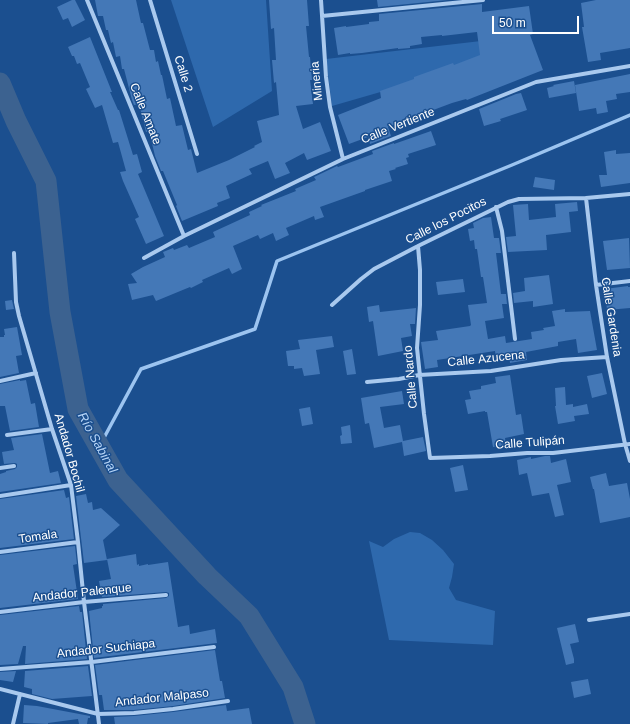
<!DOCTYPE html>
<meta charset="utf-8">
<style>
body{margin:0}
#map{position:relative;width:630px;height:724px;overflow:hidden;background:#1b4f8f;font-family:Arial,sans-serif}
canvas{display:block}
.scale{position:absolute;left:492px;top:16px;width:87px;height:18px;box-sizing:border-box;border:2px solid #fff;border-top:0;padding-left:5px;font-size:12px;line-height:14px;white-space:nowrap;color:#fff;-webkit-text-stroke:3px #1b4f8f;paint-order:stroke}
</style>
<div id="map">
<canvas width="630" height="724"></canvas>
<div class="scale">50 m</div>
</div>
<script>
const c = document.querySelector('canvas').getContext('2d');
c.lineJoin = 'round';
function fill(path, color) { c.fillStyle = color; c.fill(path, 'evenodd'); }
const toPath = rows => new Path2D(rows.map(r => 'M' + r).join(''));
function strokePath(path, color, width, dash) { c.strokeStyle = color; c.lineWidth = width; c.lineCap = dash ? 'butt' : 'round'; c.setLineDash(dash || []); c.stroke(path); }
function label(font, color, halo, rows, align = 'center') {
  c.font = font + ' Arial,sans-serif'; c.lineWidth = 3; c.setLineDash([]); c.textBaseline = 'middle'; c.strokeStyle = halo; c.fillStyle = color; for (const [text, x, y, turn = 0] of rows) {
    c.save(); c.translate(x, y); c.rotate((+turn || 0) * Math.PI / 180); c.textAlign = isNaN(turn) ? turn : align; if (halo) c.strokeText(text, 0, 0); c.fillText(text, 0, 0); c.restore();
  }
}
const green = toPath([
 [171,0,266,0,272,91,213,127],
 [524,36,526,50,332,106,326,59],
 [410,532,420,533,432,540,443,550,454,564,452,577,449,588,456,600,495,611,493,645,389,640,369,541,383,547,394,539]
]);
const stream = toPath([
 [99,447,141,369,255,329,277,261,512,165,630,115]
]);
const river = toPath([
 [0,83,16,121,46,181,60,312,78,409,118,480,207,576,249,616,293,687,305,724]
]);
const building = toPath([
 [72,0,75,0,85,20,72,27,68,18,63,20,57,7],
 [95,0,136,0,141,23,143,23,150,50,154,50,156,62,158,61,161,75,162,75,167,99,170,98,176,126,182,125,188,150,191,149,197,173,229,160,255,147,254,146,262,142,257,121,279,115,276,82,274,83,272,60,276,60,274,28,271,29,269,0,307,0,309,26,306,26,309,57,310,57,312,80,310,80,313,104,296,106,303,129,320,122,331,151,307,160,304,153,285,163,290,173,275,179,268,161,249,169,252,174,226,186,230,198,217,203,218,206,182,221,176,206,177,205,163,171,161,171,155,156,149,131,146,132,139,104,134,105,132,100,124,69,122,69,120,56,116,57,113,42,111,43,108,30,106,30,103,16,98,16],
 [377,0,448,0,378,7],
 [596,0,630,0,630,48,600,53,601,60,588,62,582,27,584,27,581,3],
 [482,4,482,12,529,6,533,34,530,35,543,70,467,100,466,99,452,103,388,127,391,136,370,144,368,137,349,144,338,115,381,98,380,91,414,79,414,77,453,63,454,65,480,55,477,32,442,36,442,35,421,37,422,44,410,46,410,48,398,49,398,48,362,53,350,54,350,53,338,55,334,28,346,26,346,27,369,24,369,22,379,21,379,14],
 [90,37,112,92,110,92,118,110,119,110,133,155,137,154,142,172,138,174,164,236,146,244,135,219,139,217,123,181,120,172,126,171,118,142,113,143,102,105,95,108,86,89,90,87,80,63,77,64,74,56,72,56,68,47],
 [630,74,630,92,616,94,617,99,606,101,608,112,597,114,596,108,579,111,575,85],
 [574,81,576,93,549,98,547,88,554,86,553,85],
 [521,93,527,110,500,119,501,121,484,126,479,109,516,94],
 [431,131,436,145,408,154,409,157,406,158,408,164,395,168,396,169,389,171,392,181,365,190,365,191,320,207,324,217,315,220,314,216,286,228,289,235,276,241,273,233,260,239,258,235,233,246,242,269,232,274,229,268,202,280,203,282,191,288,190,287,156,301,153,295,132,300,128,284,137,283,131,274,143,267,165,257,163,252,173,248,174,250,187,245,189,248,215,237,213,232,250,215,249,212,262,206,261,205,296,191,295,189,316,180,314,177,337,166,338,167,373,154,372,151,394,143,394,144],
 [616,150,616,154,630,153,630,183,601,187,599,175,607,175,604,152],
 [535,177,555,180,554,190,533,187],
 [577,202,578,211,569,212,571,232,546,235,547,250,508,252,506,237,516,236,513,205,528,204,529,220,556,217,555,204],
 [491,217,494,238,499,238,501,253,496,253,501,294,506,294,507,304,502,304,504,318,485,321,488,339,505,336,506,343,532,339,531,332,544,330,543,328,555,326,552,311,565,309,565,312,590,311,597,350,578,353,576,339,558,342,558,346,526,352,527,360,510,363,509,356,496,358,495,351,437,360,438,367,425,369,421,342,438,340,436,331,470,326,471,325,468,305,487,303,483,277,481,277,477,249,475,249,474,240,470,241,468,229,474,228,473,223,483,218],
 [629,238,630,268,607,270,603,241],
 [549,275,553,304,533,307,533,301,514,303,513,293,525,291,524,278],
 [463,279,465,292,438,295,436,282],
 [628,286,628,287,630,287,630,308,607,310,605,289],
 [12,300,14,309,6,310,5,301],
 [379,305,380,312,416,308,415,324,410,324,412,336,401,338,403,351,378,356,373,321,369,322,367,307],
 [17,327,22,355,16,356,19,373,0,377,0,337,4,337,4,335,5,335,4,329],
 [332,336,334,347,316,350,320,374,304,376,302,368,294,369,294,366,288,366,286,351,300,349,298,340],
 [352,349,356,374,347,375,343,351],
 [602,373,607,394,592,398,587,376],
 [510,375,516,415,521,414,524,434,505,438,506,445,493,447,487,412,485,412,485,411,468,414,465,400,471,399,469,391,481,389,481,386,496,383,495,377],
 [20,380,20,381,26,380,31,404,35,403,39,427,10,431,5,406,0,406,0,384],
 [565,387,566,405,573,404,573,407,587,404,589,414,574,416,575,421,558,424,555,406,556,406,555,388],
 [402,391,404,404,380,407,384,428,400,425,403,441,423,437,426,451,404,456,402,442,374,448,369,423,365,424,361,398],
 [310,407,313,424,302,426,299,409],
 [350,425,352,443,341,444,340,436,342,435,341,427],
 [42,434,50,473,58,471,61,483,0,492,0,474,6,472,6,471,15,469,17,467,17,464,15,463,4,464,2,452,14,450,11,438],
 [545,456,550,456,551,463,566,459,571,482,557,485,564,515,555,517,549,493,532,496,527,473,519,475,517,460,531,457,531,459],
 [463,465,468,490,455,492,450,468],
 [606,473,609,486,627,483,630,499,630,517,600,523,594,489,593,489,590,477],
 [64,490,66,498,69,497,74,539,0,548,0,499],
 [86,494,88,503,92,502,93,510,101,508,120,525,103,540,107,560,84,563,76,496],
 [75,546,77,564,73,565,78,599,0,608,0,555],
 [136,554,137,565,139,564,139,566,148,564,148,565,168,562,178,627,189,625,190,634,215,629,217,643,94,658,89,611,102,608,102,606,103,606,103,604,166,598,169,596,169,593,166,592,102,597,99,581,111,579,107,559],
 [79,606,80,612,82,612,87,659,25,664,26,646,23,646,18,664,0,665,0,615],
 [575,624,579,642,570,644,574,659,574,663,566,665,557,628],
 [215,650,220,681,222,681,225,698,173,706,134,710,104,710,102,695,99,695,95,665],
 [88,666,92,696,52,699,32,694,32,689,24,687,25,671],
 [16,671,13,682,0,680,0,672],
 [588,679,591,694,574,698,571,682],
 [24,705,37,706,90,716,90,718,88,718,87,724,79,724,78,719,48,723,48,724,23,723],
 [226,705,227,711,249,708,252,724,115,724,114,717,134,716,173,712]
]);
const street = toPath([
 [87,0,184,236],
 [150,0,197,154],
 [321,0,326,77,330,107,343,159],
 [322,16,483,0],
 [586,198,596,285,607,357,625,444,630,461],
 [496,207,502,231,515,339],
 [418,246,420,270,420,305,417,348,424,414,430,458,490,456,527,453,553,453,630,444],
 [14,253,16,302,19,316,52,429,71,485,78,542,84,602,99,724],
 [144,258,184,236,343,159,536,82,630,66],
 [596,285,630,281],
 [332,305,361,279,374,269,418,246,508,202,519,199,586,198,630,194],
 [0,381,36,373],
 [367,382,399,379,419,375,491,371,561,360,607,357],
 [7,435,52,429],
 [0,468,14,466],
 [0,496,71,485],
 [0,552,78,542],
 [0,612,84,602,166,595],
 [589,620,630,614],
 [0,669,92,662,214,647],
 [0,689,98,714,134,713,173,709,228,701],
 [13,724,20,694]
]);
const streetNames = [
 ["Calle 2",183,74,73],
 ["Mineria",317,81,-96],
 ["Calle Amate",145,114,68],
 ["Calle Vertiente",398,126,-22],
 ["Calle los Pocitos",446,221,-27],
 ["Calle Gardenia",611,317,81],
 ["Calle Azucena",486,359,-6],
 ["Calle Nardo",411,377,-95],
 ["Calle Tulipán",530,443,-4],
 ["Andador Bochil",69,453,74],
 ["Tomala",38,537,-8],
 ["Andador Palenque",82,593,-6],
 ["Andador Suchiapa",106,649,-6],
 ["Andador Malpaso",162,698,-6]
];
const waterNames = [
 ["Río Sabinal",97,443,61]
];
fill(green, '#2e69ad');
strokePath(stream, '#9cc4f0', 3.5);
strokePath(river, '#3c6290', 21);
fill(building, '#4478b7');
strokePath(street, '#a9c9ee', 4);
label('12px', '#fff', '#1b4f8f', streetNames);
label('italic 13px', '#b5d3f5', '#1b4f8f', waterNames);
</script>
